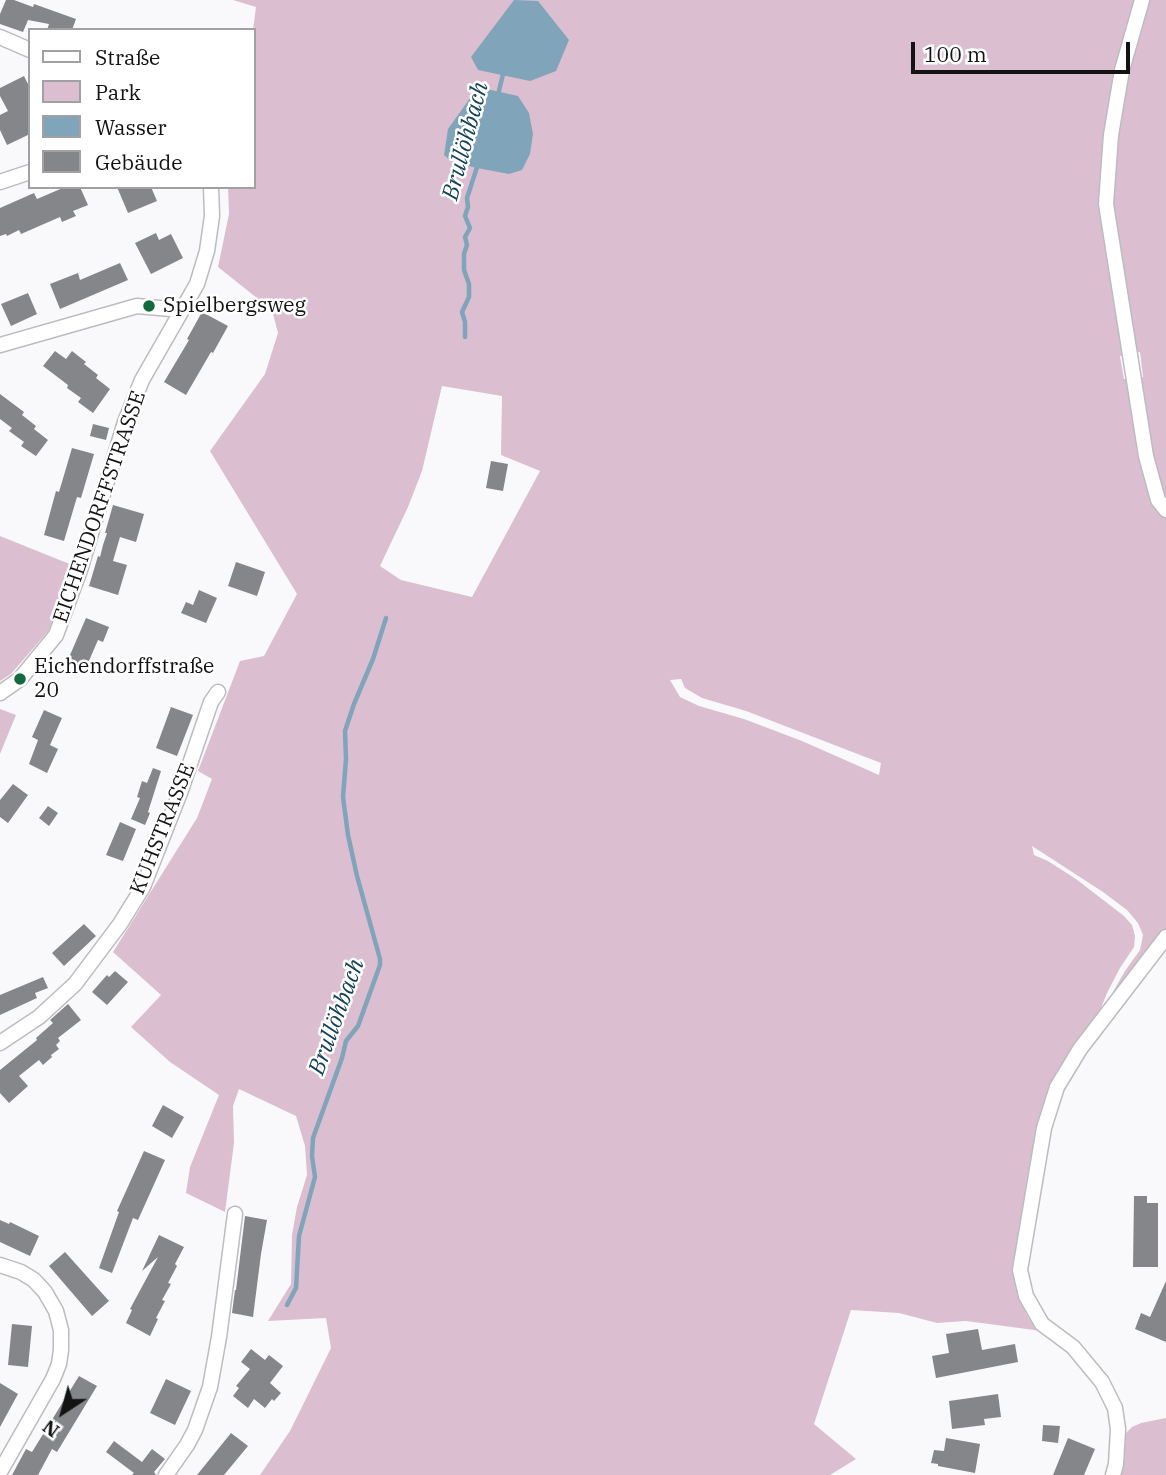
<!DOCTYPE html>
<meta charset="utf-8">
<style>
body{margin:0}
#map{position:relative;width:1166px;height:1475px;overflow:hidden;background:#f9f9fc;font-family:"IBM Plex Serif",serif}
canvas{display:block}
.legend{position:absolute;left:28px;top:28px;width:228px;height:161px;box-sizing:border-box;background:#fff;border:2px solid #a1a1a1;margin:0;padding:9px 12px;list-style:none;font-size:21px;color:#131314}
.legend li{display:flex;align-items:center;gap:14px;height:35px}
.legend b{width:35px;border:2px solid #a1a1a1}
.north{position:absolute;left:28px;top:1377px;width:70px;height:70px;-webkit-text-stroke:5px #fff;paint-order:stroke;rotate:216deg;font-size:19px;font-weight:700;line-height:28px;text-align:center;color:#131314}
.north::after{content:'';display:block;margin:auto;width:24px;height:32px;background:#131314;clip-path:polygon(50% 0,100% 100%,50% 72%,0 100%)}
.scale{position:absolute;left:911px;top:42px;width:219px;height:32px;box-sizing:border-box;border:4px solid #131314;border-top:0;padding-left:9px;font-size:21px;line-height:24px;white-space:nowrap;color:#131314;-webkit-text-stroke:5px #fff;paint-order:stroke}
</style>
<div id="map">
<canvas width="1166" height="1475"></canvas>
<ul class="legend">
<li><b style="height:9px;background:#fff"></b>Straße</li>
<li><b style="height:19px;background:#dcbed1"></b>Park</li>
<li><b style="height:19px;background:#80a4b9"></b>Wasser</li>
<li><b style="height:19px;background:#848689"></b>Gebäude</li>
</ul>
<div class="north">N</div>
<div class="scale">100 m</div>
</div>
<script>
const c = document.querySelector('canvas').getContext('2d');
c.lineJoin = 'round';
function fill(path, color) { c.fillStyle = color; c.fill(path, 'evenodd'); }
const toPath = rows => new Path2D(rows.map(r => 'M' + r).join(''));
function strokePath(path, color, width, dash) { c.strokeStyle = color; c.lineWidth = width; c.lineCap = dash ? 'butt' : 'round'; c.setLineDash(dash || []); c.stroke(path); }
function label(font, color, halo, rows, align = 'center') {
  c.font = font + ' "IBM Plex Serif",serif'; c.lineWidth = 5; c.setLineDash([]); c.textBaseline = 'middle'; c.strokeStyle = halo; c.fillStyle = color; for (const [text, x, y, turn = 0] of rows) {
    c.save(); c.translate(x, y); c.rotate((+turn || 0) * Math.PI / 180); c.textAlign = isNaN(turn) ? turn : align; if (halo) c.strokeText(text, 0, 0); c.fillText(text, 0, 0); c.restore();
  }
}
const green = toPath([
 [233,0,1166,0,1166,929,1112,998,1113,992,1125,971,1140,950,1143,935,1138,923,1127,910,1103,892,1032,846,1034,855,1048,861,1076,879,1124,916,1132,925,1135,936,1134,947,1120,968,1107,993,1099,1013,1047,1096,1037,1126,1027,1179,1017,1248,1019,1297,1029,1319,1042,1331,966,1321,937,1323,899,1313,851,1310,814,1424,856,1459,830,1475,260,1475,290,1431,331,1348,326,1318,268,1321,291,1284,292,1235,297,1207,307,1175,305,1146,296,1116,239,1089,233,1106,234,1143,225,1212,186,1193,190,1167,219,1095,170,1062,131,1027,161,995,113,952,197,818,212,779,198,771,240,661,264,656,297,594,210,451,265,374,278,333,272,310,218,267,229,214,228,187,254,187,253,30,256,7],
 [1140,352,1143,377,1124,379,1120,356],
 [442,386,502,396,501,455,540,471,472,597,401,580,380,566,408,507,422,471],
 [681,679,685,688,702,698,746,711,881,763,879,775,802,741,744,719,699,706,680,697,670,680],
 [0,536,72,565,49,630,11,674,0,681],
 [0,709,16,715,0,754],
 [1166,1418,1166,1475,1118,1475,1124,1435,1132,1427,1141,1423]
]);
const water = toPath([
 [514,0,538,1,569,40,556,71,530,81,478,70,471,57],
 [478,87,518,96,529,113,533,134,530,154,522,170,509,174,477,168,452,162,444,155,448,129]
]);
const stream = toPath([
 [498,95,504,70],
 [465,337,465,322,462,312,469,297,469,284,464,270,464,254,467,245,465,237,470,228,465,216,468,207,467,198,478,164],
 [287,1305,296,1288,299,1236,315,1177,312,1156,313,1138,342,1058,346,1041,358,1026,380,965,380,959,357,876,348,835,343,797,346,759,345,731,354,704,373,659,386,618]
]);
const building = toPath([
 [6,0,14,0,33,7,34,4,76,19,72,30,47,30,49,24,28,20,23,32,0,24,0,14],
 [24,76,30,88,30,134,7,145,0,130,0,115,8,111,0,96,0,88],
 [65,187,80,187,88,205,73,211,76,216,62,222,60,217,21,234,19,230,7,236,6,234,0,236,0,208,34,193,37,199],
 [117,187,151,187,157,201,128,213],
 [156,233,159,240,171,234,183,258,151,274,135,243],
 [120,263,128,280,60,309,50,284,78,273,80,280],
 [28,293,37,314,11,326,1,304],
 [202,312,228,326,213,353,211,352,186,395,164,382,189,340,187,339],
 [55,351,66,359,72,351,86,362,84,364,98,375,96,378,110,389,93,413,78,402,81,398,67,388,68,385,43,366],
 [0,394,24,412,22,415,36,426,34,429,48,440,36,456,21,446,24,442,9,431,12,428,0,419],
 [93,424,109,428,106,440,90,436],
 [72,448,94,454,81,498,77,497,64,541,44,535,56,491,59,492],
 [491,461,508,464,503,491,486,488],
 [113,505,144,514,136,542,120,537,113,561,127,565,118,595,89,586,98,556,100,557,103,545,107,533,105,533],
 [236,562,265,572,257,596,228,586],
 [199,590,217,598,206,623,181,613,186,602,193,605],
 [86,618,109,627,103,642,98,640,85,670,67,662],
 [171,707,193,715,177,756,156,748],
 [44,710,62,718,50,745,58,749,47,773,29,764,38,740,32,737],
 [153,768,161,771,148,812,150,813,145,825,131,819,140,798,137,797,142,781,147,783],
 [13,784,28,795,8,823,0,817,0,800],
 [48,806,58,813,49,826,39,818],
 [120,822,136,829,123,861,106,855],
 [84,924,96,936,64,966,52,953],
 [115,971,128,982,107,1005,92,992,107,975,109,977],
 [43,977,48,988,35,993,37,998,0,1015,0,995],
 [68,1004,81,1020,58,1038,60,1041,56,1045,59,1049,51,1055,52,1057,43,1065,39,1060,19,1076,28,1086,9,1103,0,1093,0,1070,37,1040,36,1038,53,1023,50,1020],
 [163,1105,184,1117,172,1138,152,1126],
 [144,1151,165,1160,138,1220,133,1218,112,1273,99,1268,119,1212,117,1211],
 [1134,1196,1147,1196,1147,1203,1158,1203,1158,1267,1133,1267],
 [245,1216,267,1220,261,1254,253,1317,232,1313,235,1290,236,1290],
 [0,1220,9,1224,10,1222,39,1236,30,1256,0,1242],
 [159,1235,184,1247,175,1264,177,1266,168,1283,171,1284,162,1300,165,1301,156,1318,158,1319,150,1336,126,1323,132,1310,130,1309,158,1257,142,1271],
 [65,1252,109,1301,92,1316,49,1266],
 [1166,1281,1166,1342,1135,1329,1141,1313,1150,1317],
 [12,1324,32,1326,28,1367,8,1365],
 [978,1329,982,1350,1015,1344,1018,1362,936,1378,932,1356,949,1353,946,1334],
 [251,1349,265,1360,269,1355,283,1366,270,1383,281,1393,274,1401,272,1399,265,1408,254,1399,248,1408,233,1396,239,1388,236,1386,250,1369,241,1362],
 [79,1376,97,1386,57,1452,52,1449,38,1475,12,1475,26,1449,32,1452],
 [166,1379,191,1391,175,1425,150,1413],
 [0,1383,18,1394,0,1427],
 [998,1394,1001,1417,984,1419,985,1425,952,1429,949,1401],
 [1043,1425,1060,1426,1058,1443,1042,1441],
 [231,1433,248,1446,224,1475,197,1475],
 [946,1438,980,1444,975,1473,938,1466,938,1464,931,1463,934,1450,944,1451],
 [1068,1438,1095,1449,1084,1475,1053,1475],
 [114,1441,142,1462,152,1449,165,1459,154,1472,156,1475,132,1475,134,1473,106,1452]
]);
const street = toPath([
 [1142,0,1122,70,1111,135,1106,204,1146,456,1158,500,1166,510],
 [0,37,30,50],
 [0,182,30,172],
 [0,345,137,306,182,310],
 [0,693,20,679,56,635,80,570,125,422,142,380,197,284,207,251,212,216,211,187],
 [0,1043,39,1017,75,984,120,924,143,887,180,793,211,702,218,692],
 [0,1265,21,1272,34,1280,45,1292,56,1311,61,1330,61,1350,59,1364,53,1379,0,1472],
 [166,1475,187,1445,195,1430,210,1387,219,1337,235,1214],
 [1113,1475,1116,1464,1118,1429,1115,1408,1102,1382,1073,1347,1042,1324,1026,1296,1020,1270,1044,1128,1057,1087,1080,1049,1166,937]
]);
const markers = [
 [149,306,7,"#126a3d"],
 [20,679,7,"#126a3d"]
];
const poiNames = [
 ["Spielbergsweg",163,306],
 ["Eichendorffstraße",34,667],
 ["20",34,691]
];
const streetNames = [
 ["EICHENDORFFSTRASSE",100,507,-71],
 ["KUHSTRASSE",163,829,-68]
];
const waterNames = [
 ["Brullöhbach",466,141,-75],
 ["Brullöhbach",337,1017,-70]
];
fill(green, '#dcbed1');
fill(water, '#80a4b9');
strokePath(stream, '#80a4b9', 4.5);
fill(building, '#848689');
strokePath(street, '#bcbcc0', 17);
strokePath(street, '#fff', 14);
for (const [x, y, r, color] of markers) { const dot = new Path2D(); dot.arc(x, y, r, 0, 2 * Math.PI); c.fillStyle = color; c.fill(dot); strokePath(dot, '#fff', 2.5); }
label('21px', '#131314', '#fff', poiNames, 'left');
label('21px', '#131314', '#fff', streetNames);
label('italic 23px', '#124158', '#fff', waterNames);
</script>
